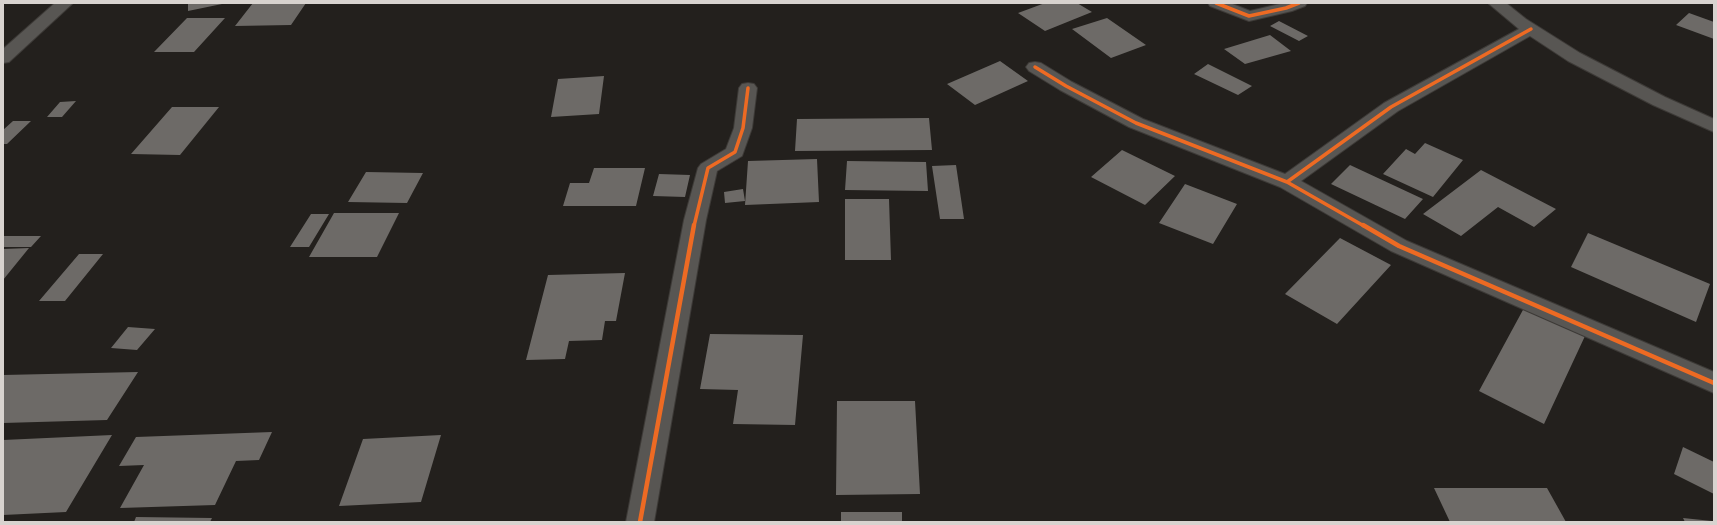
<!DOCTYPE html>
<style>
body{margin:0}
#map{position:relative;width:1717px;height:525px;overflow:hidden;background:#23201d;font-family:Raleway,sans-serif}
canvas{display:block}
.frame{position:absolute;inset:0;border:4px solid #d8d3cf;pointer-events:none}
</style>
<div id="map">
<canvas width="1717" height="525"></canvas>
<div class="frame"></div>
</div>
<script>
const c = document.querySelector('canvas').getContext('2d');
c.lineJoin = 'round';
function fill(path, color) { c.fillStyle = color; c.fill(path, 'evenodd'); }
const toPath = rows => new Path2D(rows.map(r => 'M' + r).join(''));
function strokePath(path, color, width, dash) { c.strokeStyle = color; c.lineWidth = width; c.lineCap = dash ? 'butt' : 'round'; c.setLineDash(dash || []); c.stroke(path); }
const building = toPath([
 [188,3,222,3,222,4,188,11],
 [253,3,306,3,291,25,235,26],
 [1045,3,1077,3,1092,12,1045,31,1018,13],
 [1689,13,1714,22,1714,39,1676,25],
 [187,18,225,18,194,52,154,52],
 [1107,18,1146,45,1111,58,1072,29],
 [1279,21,1308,36,1299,41,1270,26],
 [1270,35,1291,51,1245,64,1224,49],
 [1000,61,1028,81,975,105,947,84],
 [1208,64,1252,86,1238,95,1194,74],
 [604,76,599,114,551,117,558,79],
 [76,101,62,117,47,117,60,102],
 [172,107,219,107,180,155,131,154],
 [929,118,932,150,795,151,797,119],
 [13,121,31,121,7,144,3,144,3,130],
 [1425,143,1463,160,1433,197,1383,174,1406,149,1415,154],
 [1122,150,1175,176,1145,205,1091,177],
 [817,159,819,202,745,205,748,161],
 [847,161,926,162,928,191,845,190],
 [956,165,964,219,940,219,932,166],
 [1350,165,1423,199,1405,219,1331,184],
 [594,168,645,168,636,206,563,206,570,183,589,183],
 [1481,170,1556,209,1534,227,1498,207,1461,236,1423,214],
 [366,172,423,173,407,203,348,202],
 [659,174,690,175,685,197,653,196],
 [1185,184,1237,204,1213,244,1159,223],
 [743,189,745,201,725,203,724,192],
 [845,199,889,199,891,260,845,260],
 [334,213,399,213,377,257,309,257],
 [311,214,329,214,309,247,290,247],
 [1588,233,1710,284,1696,322,1571,267],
 [3,236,41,236,31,247,3,247],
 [1340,238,1391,265,1337,324,1285,294],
 [29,248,3,280,3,249],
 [79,254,103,254,65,301,39,301],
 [625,273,616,321,605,321,602,340,569,341,565,359,526,360,548,275],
 [1524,308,1585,336,1544,424,1479,391],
 [128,327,155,329,137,350,111,348],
 [710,334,803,335,795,425,733,424,738,390,700,389],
 [138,372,107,420,3,423,3,375],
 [837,401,915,401,920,494,836,495],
 [272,432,259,460,236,461,215,505,120,508,144,465,119,466,136,437],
 [112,435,66,512,3,515,3,440],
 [441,435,421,502,339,506,363,439],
 [1683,447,1714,462,1714,494,1674,474],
 [1434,488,1547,488,1566,522,1450,522],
 [841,512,902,512,902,522,841,522],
 [136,517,212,518,210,522,134,522],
 [1683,518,1712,521,1712,522,1685,522]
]);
const minor = toPath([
 [1208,3,1230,3,1250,11,1284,3,1307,3,1305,6,1292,11,1249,21,1210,6,1208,3],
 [1488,3,1506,3,1526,19,1580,53,1665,97,1714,119,1714,132,1653,105,1568,61,1530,36,1398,111,1301,181,1407,241,1714,372,1714,393,1391,251,1280,187,1129,127,1060,90,1029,71,1026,67,1029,63,1035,62,1041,63,1072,82,1143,119,1285,174,1384,103,1519,29,1488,3],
 [748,83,754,84,757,88,752,128,742,156,717,171,706,220,654,522,626,522,684,220,698,168,701,164,726,149,734,128,739,88,742,84,748,83]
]);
const tertiary = toPath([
 [55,3,73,3,9,62,3,63,3,49,55,3]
]);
const cyclewayFar1 = toPath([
 [1216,3,1249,16,1286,8,1299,3],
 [1035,67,1066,86,1136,123,1287,182,1364,226],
 [1287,182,1391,107,1531,29],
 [694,226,708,168,735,152,743,128,748,88]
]);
const cycleway = toPath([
 [1363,225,1399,246,1714,383],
 [640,522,694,225]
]);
fill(building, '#6d6a67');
strokePath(minor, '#3d3a37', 2);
strokePath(tertiary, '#3d3a37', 2);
fill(minor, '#585653');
fill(tertiary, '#585653');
strokePath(cyclewayFar1, '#ed6a23', 3.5);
strokePath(cycleway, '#ed6a23', 4.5);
</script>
